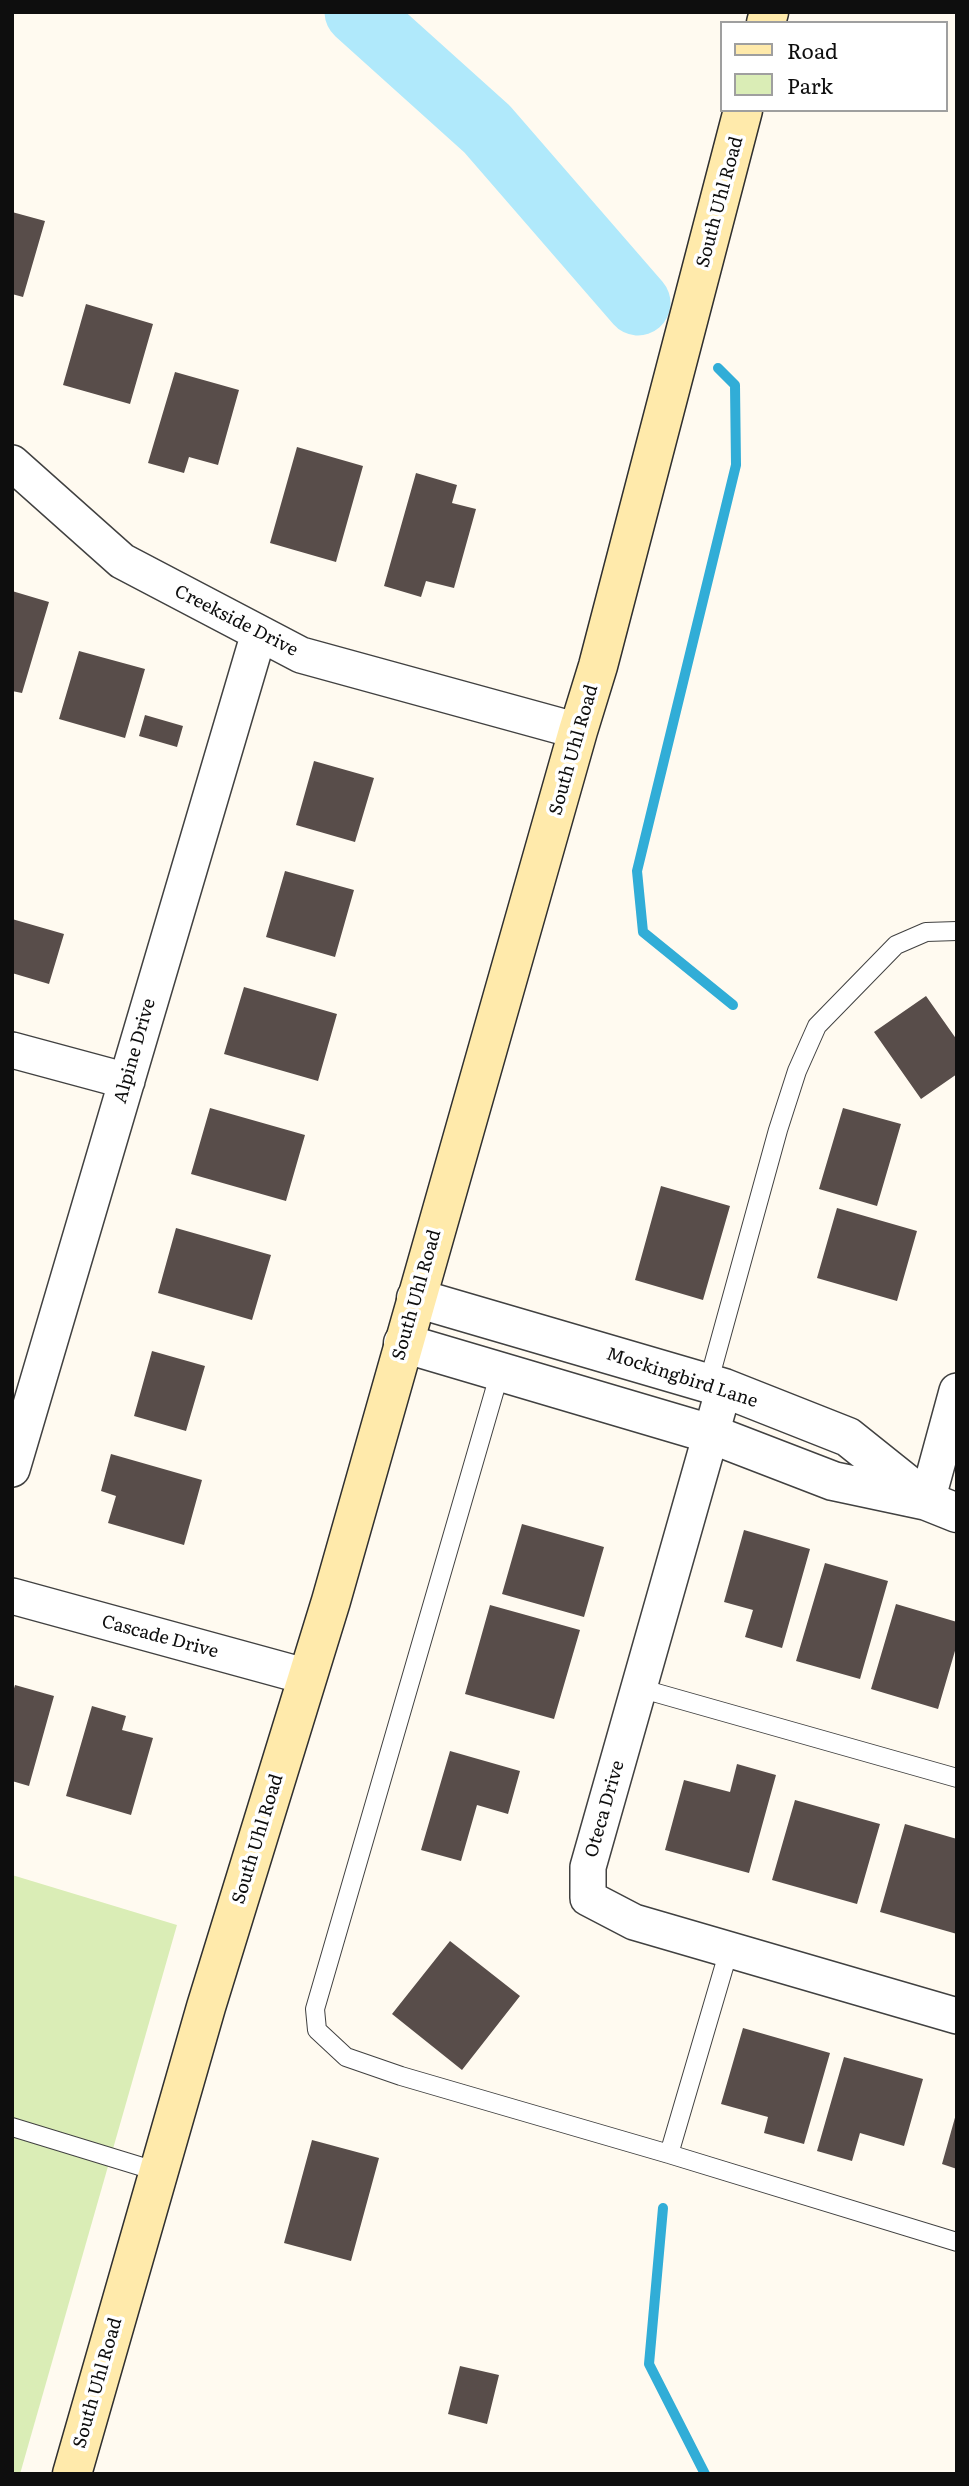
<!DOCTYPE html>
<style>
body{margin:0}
#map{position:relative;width:969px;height:2486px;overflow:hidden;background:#fffaf0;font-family:Literata,serif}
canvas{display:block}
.frame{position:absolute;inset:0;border:14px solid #0e0e0e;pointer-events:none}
.legend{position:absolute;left:720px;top:21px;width:228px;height:91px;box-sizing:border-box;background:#fff;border:2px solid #9f9f9f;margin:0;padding:9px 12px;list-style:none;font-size:21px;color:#0e0e0e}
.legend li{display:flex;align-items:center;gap:14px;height:35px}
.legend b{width:35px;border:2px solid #9f9f9f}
</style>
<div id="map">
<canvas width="969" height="2486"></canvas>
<div class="frame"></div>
<ul class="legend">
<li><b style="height:9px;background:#ffeaab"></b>Road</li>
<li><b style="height:19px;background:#daedb6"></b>Park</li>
</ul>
</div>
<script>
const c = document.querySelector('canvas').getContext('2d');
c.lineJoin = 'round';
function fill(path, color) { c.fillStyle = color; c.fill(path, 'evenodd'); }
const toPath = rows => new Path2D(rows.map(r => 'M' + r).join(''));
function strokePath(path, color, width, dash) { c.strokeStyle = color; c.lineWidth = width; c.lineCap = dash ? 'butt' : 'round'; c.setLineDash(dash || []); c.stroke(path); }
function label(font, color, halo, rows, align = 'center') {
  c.font = font + ' Literata,serif'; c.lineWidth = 7; c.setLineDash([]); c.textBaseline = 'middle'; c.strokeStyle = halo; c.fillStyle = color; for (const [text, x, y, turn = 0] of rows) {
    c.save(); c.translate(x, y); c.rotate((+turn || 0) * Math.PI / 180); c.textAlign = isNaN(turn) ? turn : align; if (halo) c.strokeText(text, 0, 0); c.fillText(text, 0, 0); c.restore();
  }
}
const green = toPath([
 [12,1875,177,1925,20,2474,12,2474]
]);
const stream = toPath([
 [718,368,735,385,736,465,637,871,643,932,733,1005],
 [663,2208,649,2364,705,2474]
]);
const river = toPath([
 [357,12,487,129,638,303]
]);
const building = toPath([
 [12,212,45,221,23,297,12,294],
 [86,304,153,324,130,404,63,385],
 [175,372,239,390,218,465,189,457,184,473,148,463],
 [297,447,363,466,336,562,270,543],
 [416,473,457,485,452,503,476,509,454,588,426,581,421,597,384,586],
 [12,591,49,602,22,693,12,691],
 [79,651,145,669,125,738,59,719],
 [145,715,183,726,177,747,139,736],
 [314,761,374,778,355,842,296,825],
 [285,871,354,890,335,957,266,937],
 [12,919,64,934,49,984,12,973],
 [244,987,337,1014,318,1081,224,1054],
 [926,996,957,1040,957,1074,921,1099,874,1032],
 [210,1108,305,1135,286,1201,191,1174],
 [843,1108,901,1124,877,1206,819,1189],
 [661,1186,730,1206,703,1300,635,1280],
 [837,1208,917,1231,897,1301,817,1278],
 [176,1228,271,1255,252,1320,158,1293],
 [152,1351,205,1366,186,1431,134,1416],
 [111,1454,202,1480,184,1545,108,1523,116,1496,101,1491],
 [522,1524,604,1547,584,1617,502,1594],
 [744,1530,810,1549,782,1648,745,1637,753,1610,724,1602],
 [825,1563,888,1581,860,1679,796,1661],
 [896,1604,957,1622,957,1644,938,1709,871,1689],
 [490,1605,580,1630,554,1719,465,1694],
 [15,1685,54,1696,29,1786,12,1781,12,1695],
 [92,1706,126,1716,122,1730,153,1738,131,1815,66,1796],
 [450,1751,520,1771,508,1814,477,1805,461,1861,421,1850],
 [737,1764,776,1775,749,1873,665,1850,684,1780,730,1792],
 [795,1800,880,1824,857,1904,772,1880],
 [905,1824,957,1839,957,1934,880,1912],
 [450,1941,520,1996,462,2070,392,2014],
 [743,2028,830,2053,804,2144,764,2133,768,2117,721,2104],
 [844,2057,923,2079,904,2146,860,2133,852,2161,817,2151],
 [956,2114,957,2114,957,2169,942,2164],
 [312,2140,379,2158,351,2261,284,2243],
 [460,2366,499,2375,487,2424,448,2414]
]);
const service = toPath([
 [500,1372,315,2009,317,2030,346,2057,401,2076,669,2154,957,2242],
 [708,1384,778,1130,797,1071,817,1026,896,945,926,932,957,931],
 [639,1688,957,1778],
 [12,2127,159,2172],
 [669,2154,729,1950]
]);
const minor = toPath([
 [12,463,122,561,301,655,578,731],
 [12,1050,127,1081],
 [724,1388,588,1867,588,1898,634,1922,957,2016],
 [12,1469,259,633],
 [927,1501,957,1391],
 [12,1596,308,1677]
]);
const tertiary = toPath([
 [416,1298,724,1388,848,1437,923,1497],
 [403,1343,711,1434,833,1481,927,1501,957,1513]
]);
const secondary = toPath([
 [766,23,769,12],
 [72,2474,206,2007,331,1601,578,731,598,666,743,110]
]);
const streetNames = [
 ["South Uhl Road",720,202,-75],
 ["Creekside Drive",236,621,27],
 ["South Uhl Road",574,750,-74],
 ["Alpine Drive",135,1051,-74],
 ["South Uhl Road",417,1295,-74],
 ["Mockingbird Lane",682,1378,18],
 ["Cascade Drive",160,1637,15],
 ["Oteca Drive",605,1809,-74],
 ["South Uhl Road",258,1839,-73],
 ["South Uhl Road",98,2383,-74]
];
fill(green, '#daedb6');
strokePath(stream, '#31add7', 10);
strokePath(river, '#b0e9fb', 65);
fill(building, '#584d4a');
strokePath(service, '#414141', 20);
strokePath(minor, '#414141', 38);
strokePath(tertiary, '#414141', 41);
strokePath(secondary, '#303030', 41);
strokePath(service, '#fff', 18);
strokePath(minor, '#fff', 35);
strokePath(tertiary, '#fff', 38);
strokePath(secondary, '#ffeaab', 38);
label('18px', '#0e0e0e', '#fff', streetNames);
</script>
